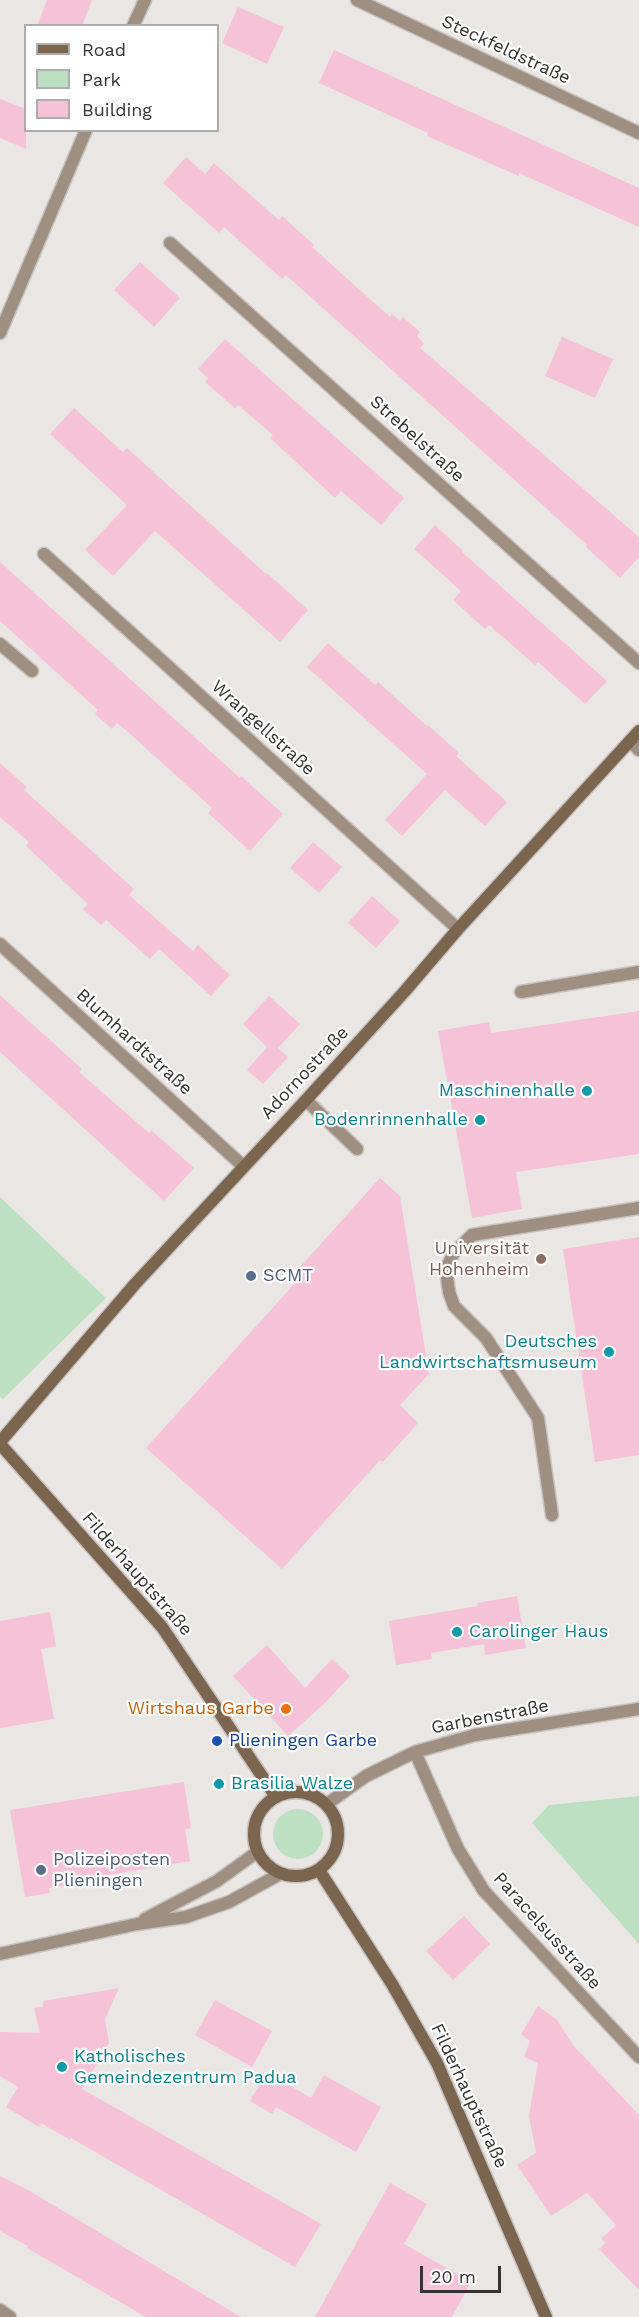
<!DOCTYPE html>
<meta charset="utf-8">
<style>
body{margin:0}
#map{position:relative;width:639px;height:2317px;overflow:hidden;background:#eae6e3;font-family:"Work Sans",sans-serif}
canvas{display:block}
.legend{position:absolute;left:24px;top:24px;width:195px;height:108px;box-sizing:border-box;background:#fff;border:2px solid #aeadad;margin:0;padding:8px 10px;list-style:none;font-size:18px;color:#353332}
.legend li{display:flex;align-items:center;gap:12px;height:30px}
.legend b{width:30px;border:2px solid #aeadad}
.scale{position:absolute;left:420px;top:2266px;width:81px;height:27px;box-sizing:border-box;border:3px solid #353332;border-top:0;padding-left:8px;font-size:18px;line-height:21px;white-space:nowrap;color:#353332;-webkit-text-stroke:4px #fff;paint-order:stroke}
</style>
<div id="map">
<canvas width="639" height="2317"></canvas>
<ul class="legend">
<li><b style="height:8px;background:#7b654f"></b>Road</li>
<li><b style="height:16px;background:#bde0c3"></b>Park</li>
<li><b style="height:16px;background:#f5c2d8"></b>Building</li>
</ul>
<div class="scale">20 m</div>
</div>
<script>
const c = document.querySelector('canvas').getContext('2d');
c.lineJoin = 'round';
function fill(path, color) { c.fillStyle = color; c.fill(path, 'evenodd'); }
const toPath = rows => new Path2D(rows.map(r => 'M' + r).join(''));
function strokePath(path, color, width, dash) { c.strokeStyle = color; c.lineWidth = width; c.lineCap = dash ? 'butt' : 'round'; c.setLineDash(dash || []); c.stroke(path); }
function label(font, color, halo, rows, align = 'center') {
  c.font = font + ' "Work Sans",sans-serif'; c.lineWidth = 4.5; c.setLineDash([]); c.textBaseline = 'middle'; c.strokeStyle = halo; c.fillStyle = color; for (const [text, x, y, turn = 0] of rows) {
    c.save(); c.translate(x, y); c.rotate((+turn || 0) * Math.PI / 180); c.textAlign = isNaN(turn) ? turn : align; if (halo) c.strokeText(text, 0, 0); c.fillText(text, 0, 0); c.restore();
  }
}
const green = toPath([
 [0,1197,106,1298,3,1399,0,1397],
 [639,1796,639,1944,532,1823,549,1805],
 '273 1834a25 25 0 1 1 50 0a25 25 0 1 1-50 0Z'
]);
const building = toPath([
 [47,0,92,0,82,26,37,26],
 [238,7,284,27,267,64,222,43],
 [334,50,639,188,639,227,519,173,519,176,427,136,428,133,319,83],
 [0,99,26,109,26,149,0,138],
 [186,157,205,174,214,163,279,220,282,216,314,245,312,247,390,317,392,314,400,321,403,317,420,332,417,336,424,344,420,348,639,537,639,557,620,578,586,547,587,545,286,275,282,279,224,227,219,233,163,183],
 [140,262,180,298,154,327,114,290],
 [562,337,613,359,595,398,545,376],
 [225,339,404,498,381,525,341,491,335,498,270,438,273,435,238,405,235,408,205,382,208,378,198,369],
 [74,408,123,452,127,448,266,574,267,573,308,610,280,642,155,531,113,576,85,550,127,505,50,434],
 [435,525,463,551,462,552,607,681,585,704,538,662,535,665,489,625,485,629,453,600,461,591,414,549],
 [0,562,240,778,241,776,283,814,250,851,208,813,212,808,128,732,117,723,112,729,95,714,98,710,0,621],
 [328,643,375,685,378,682,427,726,428,725,459,753,456,756,507,802,485,826,445,790,402,836,385,820,427,774,307,667],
 [0,763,27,787,24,790,134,889,129,895,193,951,198,945,230,975,211,996,159,949,150,959,106,920,101,925,83,909,88,904,26,846,29,842,0,817],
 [313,842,342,867,319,893,290,868],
 [372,896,400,921,376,948,348,923],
 [0,995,82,1069,79,1072,149,1133,151,1130,194,1168,164,1201,0,1052],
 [269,996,300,1024,278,1048,288,1057,263,1084,247,1070,267,1047,243,1024],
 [639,1011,639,1154,516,1172,522,1209,472,1218,438,1031,489,1022,491,1033],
 [380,1178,400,1196,429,1374,400,1405,418,1423,383,1462,380,1460,282,1569,146,1448,297,1281,292,1276],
 [639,1237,639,1455,595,1462,563,1249],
 [517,1596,526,1648,485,1655,484,1644,431,1653,432,1659,396,1665,389,1621,478,1606,477,1603],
 [50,1612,56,1646,41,1649,54,1719,0,1728,0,1621],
 [267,1645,305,1688,332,1659,350,1676,325,1703,288,1736,233,1676],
 [184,1782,191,1828,185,1829,190,1861,97,1877,98,1880,49,1888,50,1893,25,1897,10,1810],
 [464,1916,490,1944,453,1980,426,1951],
 [119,1988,105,2019,109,2043,82,2089,321,2224,295,2267,71,2138,70,2140,41,2123,39,2127,6,2107,18,2087,0,2076,0,2032,40,2033,34,2008,43,2007,43,2001],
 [215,2000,272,2031,252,2067,195,2035],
 [538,2006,557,2020,573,2045,639,2115,639,2290,599,2249,606,2243,601,2239,616,2225,587,2193,551,2216,517,2165,536,2153,529,2116,538,2063,524,2057,530,2041,521,2034],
 [267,2072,311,2098,324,2075,381,2107,356,2152,276,2107,272,2114,250,2101],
 [0,2176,28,2190,241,2317,146,2317,27,2248,28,2246,0,2231],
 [390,2183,427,2204,404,2244,471,2282,452,2317,315,2317]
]);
const lane = toPath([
 [0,644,32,671],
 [521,992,639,972],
 [306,1100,357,1149],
 [552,1515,538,1418,486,1338,454,1306,449,1292,446,1270,453,1254,472,1235,639,1208]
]);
const street = toPath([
 [357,0,639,133],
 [133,26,145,0],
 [170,243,639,663],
 [0,333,86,130],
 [44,554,458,929],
 [630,741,639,750],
 [0,944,243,1166],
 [415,1752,458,1849,484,1891,639,2057],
 [327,1804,366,1776,415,1752,475,1735,639,1709],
 [145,1919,217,1881,257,1852],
 [0,1954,137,1924,186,1917,229,1902,280,1874],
 [0,2310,10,2317]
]);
const secondary = toPath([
 [0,1442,135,1284,306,1100,405,991,458,929,639,731],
 [0,1444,162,1627,276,1797],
 '254 1834a42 42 0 1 1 84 0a42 42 0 1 1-84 0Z',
 [319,1870,392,1984,437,2063,546,2317]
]);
const markers = [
 [587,1091,6,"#0f9aa8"],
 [480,1120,6,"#0f9aa8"],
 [541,1259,6,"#8d6e63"],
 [251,1276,6,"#5c6f8a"],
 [609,1352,6,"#0f9aa8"],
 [457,1632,6,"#0f9aa8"],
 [286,1709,6,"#e8710a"],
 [217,1741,6,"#1a4fb4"],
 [219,1784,6,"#0f9aa8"],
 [41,1870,6,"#5c6f8a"],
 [62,2067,6,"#0f9aa8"]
];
const streetNames = [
 ["Steckfeldstraße",506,50,25],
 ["Strebelstraße",417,439,42],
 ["Wrangellstraße",263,728,42],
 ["Blumhardtstraße",134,1042,42],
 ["Adornostraße",305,1073,-47],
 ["Filderhauptstraße",137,1574,49],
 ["Garbenstraße",490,1717,-11],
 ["Paracelsusstraße",547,1931,48],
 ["Filderhauptstraße",469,2096,65]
];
const cultureNames = [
 ["Maschinenhalle",575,1091],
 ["Bodenrinnenhalle",468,1120],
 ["Deutsches",597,1342],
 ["Landwirtschaftsmuseum",597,1363],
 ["Carolinger Haus",469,1632,"left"],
 ["Brasilia Walze",231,1784,"left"],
 ["Katholisches",74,2057,"left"],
 ["Gemeindezentrum Padua",74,2078,"left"]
];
const educationNames = [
 ["Universität",529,1249],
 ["Hohenheim",529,1270]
];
const serviceNames = [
 ["SCMT",263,1276],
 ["Polizeiposten",53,1860],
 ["Plieningen",53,1881]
];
const foodNames = [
 ["Wirtshaus Garbe",274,1709]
];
const transitNames = [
 ["Plieningen Garbe",229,1741]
];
fill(green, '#bde0c3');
fill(building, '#f5c2d8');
strokePath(lane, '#c6c2c0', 15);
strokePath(street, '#c6c2c0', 15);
strokePath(secondary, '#c6c2c0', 15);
strokePath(lane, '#9f8f80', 12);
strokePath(street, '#9f8f80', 12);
strokePath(secondary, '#7b654f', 12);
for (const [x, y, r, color] of markers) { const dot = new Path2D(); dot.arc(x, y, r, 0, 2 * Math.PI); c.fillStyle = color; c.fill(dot); strokePath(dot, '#fff', 2); }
label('18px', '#353332', '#fff', streetNames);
label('18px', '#0d838f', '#fff', cultureNames, 'right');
label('18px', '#785e54', '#fff', educationNames, 'right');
label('18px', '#4e5e75', '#fff', serviceNames, 'left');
label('18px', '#c56008', '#fff', foodNames, 'right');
label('18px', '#164399', '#fff', transitNames, 'left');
</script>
